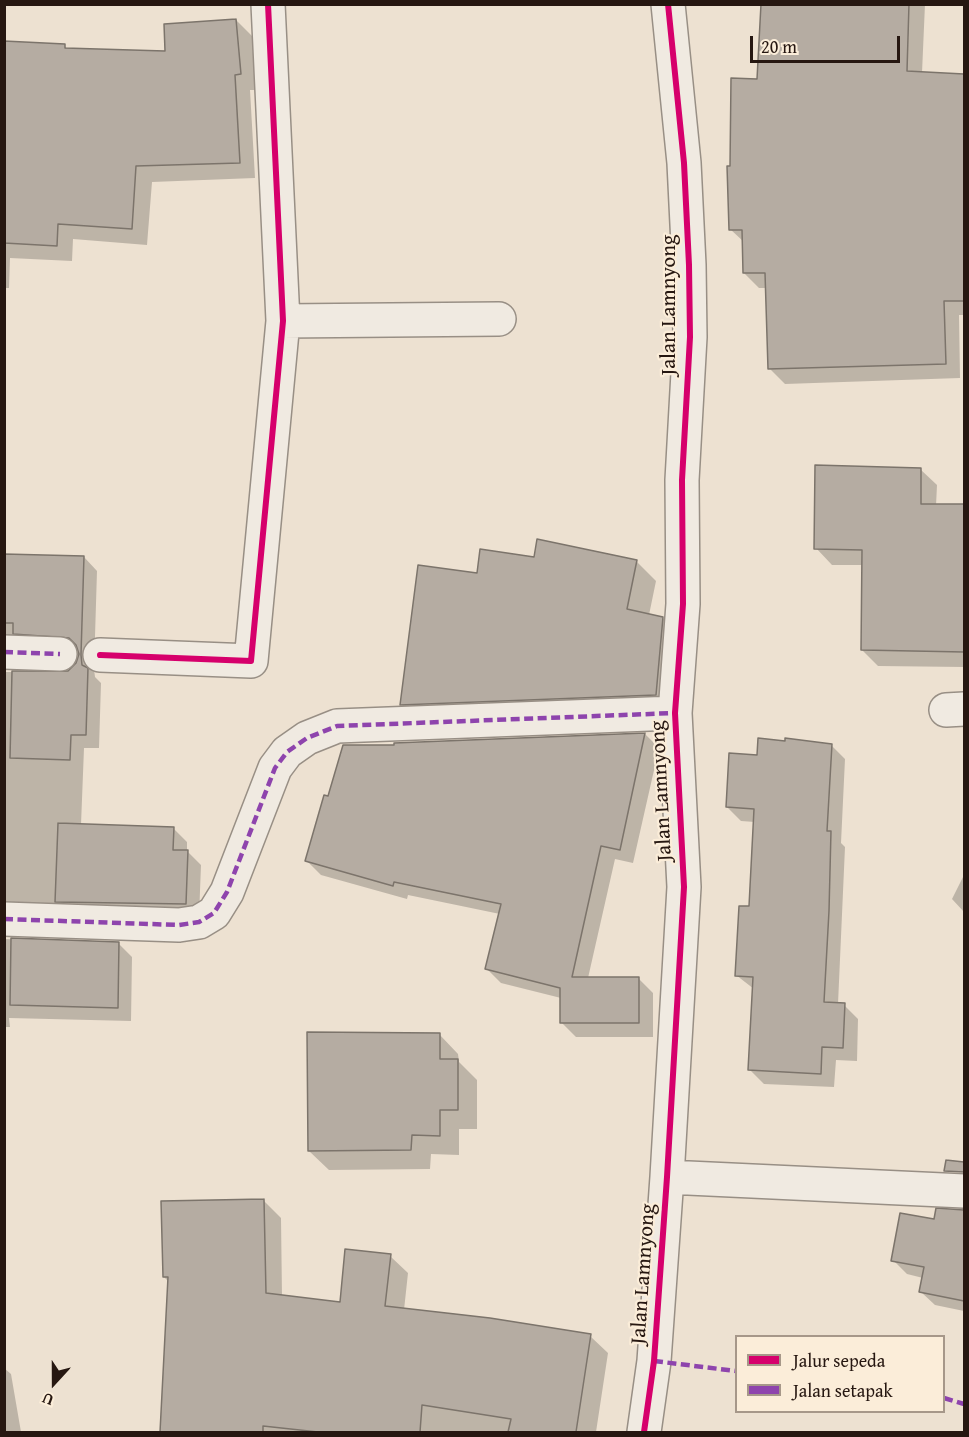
<!DOCTYPE html>
<style>
body{margin:0}
#map{position:relative;width:969px;height:1437px;overflow:hidden;background:#ede1d1;font-family:"Gentium Book Plus",serif}
canvas{display:block}
.frame{position:absolute;inset:0;border:6px solid #261711;pointer-events:none}
.legend{position:absolute;left:735px;top:1335px;width:210px;height:78px;box-sizing:border-box;background:#fbedd9;border:2px solid #a69789;margin:0;padding:8px 10px;list-style:none;font-size:18px;color:#261711}
.legend li{display:flex;align-items:center;gap:12px;height:30px}
.legend b{width:30px;border:2px solid #a69789}
.north{position:absolute;left:24px;top:1353px;width:60px;height:60px;-webkit-text-stroke:4px #fbedd9;paint-order:stroke;rotate:201deg;font-size:16px;font-weight:700;line-height:24px;text-align:center;color:#261711}
.north::after{content:'';display:block;margin:auto;width:21px;height:27px;background:#261711;clip-path:polygon(50% 0,100% 100%,50% 72%,0 100%)}
.scale{position:absolute;left:750px;top:36px;width:150px;height:27px;box-sizing:border-box;border:3px solid #261711;border-top:0;padding-left:8px;font-size:18px;line-height:21px;white-space:nowrap;color:#261711;-webkit-text-stroke:4px #fbedd9;paint-order:stroke}
</style>
<div id="map">
<canvas width="969" height="1437"></canvas>
<div class="frame"></div>
<ul class="legend">
<li><b style="height:8px;background:#d6006c"></b>Jalur sepeda</li>
<li><b style="height:8px;background:#8e44ad"></b>Jalan setapak</li>
</ul>
<div class="north">U</div>
<div class="scale">20 m</div>
</div>
<script>
const c = document.querySelector('canvas').getContext('2d');
c.lineJoin = 'round';
function fill(path, color) { c.fillStyle = color; c.fill(path, 'evenodd'); }
const toPath = rows => new Path2D(rows.map(r => 'M' + r).join(''));
function strokePath(path, color, width, dash) { c.strokeStyle = color; c.lineWidth = width; c.lineCap = dash ? 'butt' : 'round'; c.setLineDash(dash || []); c.stroke(path); }
function label(font, color, halo, rows, align = 'center') {
  c.font = font + ' "Gentium Book Plus",serif'; c.lineWidth = 4.5; c.setLineDash([]); c.textBaseline = 'middle'; c.strokeStyle = halo; c.fillStyle = color; for (const [text, x, y, turn = 0] of rows) {
    c.save(); c.translate(x, y); c.rotate((+turn || 0) * Math.PI / 180); c.textAlign = isNaN(turn) ? turn : align; if (halo) c.strokeText(text, 0, 0); c.fillText(text, 0, 0); c.restore();
  }
}
const shadow = toPath([
 [763,4,925,4,922,73,964,75,964,315,959,315,960,378,785,384,769,368,767,288,759,288,744,273,744,242,730,229,731,168,759,80],
 [236,20,252,36,256,90,250,90,255,178,152,182,147,245,73,239,72,261,10,258,9,288,4,288,4,43,64,46,68,49,167,53],
 [920,469,937,485,936,506,964,506,964,667,878,666,862,650,863,565,832,565,816,548],
 [4,555,84,557,97,571,94,669,95,677,101,683,99,748,84,748,81,825,173,828,187,842,187,851,201,865,199,917,4,920,4,672,69,672,77,665,80,655,76,648,19,646,4,653],
 [535,559,636,561,656,581,649,615,663,618,682,638,676,714,421,724,401,704,478,574],
 [645,734,659,748,633,863,615,859,588,978,639,979,653,993,653,1037,576,1037,562,1023,561,998,501,983,487,969,500,914,408,895,407,899,321,875,307,861,329,798,396,744],
 [831,745,845,759,841,843,845,847,838,1004,844,1005,858,1019,857,1061,836,1060,834,1087,764,1084,750,1070,754,989,736,975,750,908,755,822,741,821,727,807,758,756],
 [964,875,964,912,952,899],
 [4,939,118,943,132,957,131,1021,9,1018,10,1027,4,1027],
 [439,1034,458,1054,459,1062,477,1080,477,1129,459,1129,459,1155,431,1154,430,1169,329,1170,309,1151],
 [264,1201,281,1218,282,1297,341,1304,390,1256,408,1273,404,1310,590,1336,608,1353,596,1432,162,1432,169,1282,164,1277],
 [902,1215,964,1227,964,1311,935,1305,921,1292,923,1278,907,1274,893,1260],
 [4,1368,11,1374,21,1432,4,1432]
]);
const building = toPath([
 [761,4,909,4,907,71,964,74,964,301,944,301,946,364,768,369,765,273,743,273,742,230,729,230,727,166,730,166,731,78,757,79,761,4],
 [236,19,241,74,235,75,240,163,136,166,132,229,58,224,57,246,4,243,4,41,65,44,65,48,165,51,164,24,236,19],
 [815,465,921,468,921,504,964,504,964,652,861,650,862,550,814,549,815,465],
 [537,539,637,560,627,609,663,617,656,695,400,705,418,565,477,573,480,549,534,557,537,539],
 [4,554,84,556,81,655,82,665,88,668,86,735,71,735,70,760,10,758,12,671,68,671,76,663,79,654,76,645,69,638,13,634,13,623,4,623,4,554],
 [645,733,620,850,601,846,572,977,639,977,639,1023,560,1023,560,988,485,969,501,904,394,882,393,886,305,861,324,795,328,796,343,745,394,745,394,743,645,733],
 [758,738,785,741,785,738,832,744,827,831,831,831,829,911,824,1002,845,1003,843,1048,822,1047,821,1074,748,1070,753,977,735,976,739,906,749,906,754,809,726,807,729,753,757,755,758,738],
 [58,823,174,827,173,850,188,850,186,904,55,902,58,823],
 [11,938,119,942,118,1008,10,1005,11,938],
 [307,1032,440,1033,440,1059,458,1059,458,1110,440,1110,440,1136,412,1135,411,1150,308,1151,307,1032],
 [946,1160,964,1162,964,1172,944,1171,946,1160],
 [264,1199,266,1293,340,1302,345,1249,391,1254,385,1306,490,1318,591,1334,576,1432,508,1432,511,1419,422,1405,420,1432,318,1432,263,1426,263,1432,160,1432,168,1277,163,1277,161,1201,264,1199],
 [936,1208,964,1210,964,1301,919,1292,924,1267,891,1261,900,1213,934,1219,936,1208]
]);
const minor = toPath([
 [283,321,499,319],
 [4,652,60,654],
 [100,655,251,661,283,321,268,4],
 [946,710,964,709],
 [4,919,179,925,199,922,214,913,227,892,275,768,287,752,307,738,337,726,675,713],
 [667,1177,964,1191],
 [644,1432,654,1361,667,1177,684,887,675,713,683,604,682,480,690,337,689,265,684,163,668,4]
]);
const quiet = toPath([
 [4,652,60,654],
 [4,919,179,925,199,922,214,913,227,892,275,768,287,752,307,738,337,726,675,713],
 [654,1361,736,1371],
 [944,1398,964,1404]
]);
const cycleway = toPath([
 [100,655,251,661,283,321,268,4],
 [644,1432,654,1361,667,1177,684,887,675,713,683,604,682,480,690,337,689,265,684,163,668,4]
]);
const streetNames = [
 ["Jalan Lamnyong",670,305,-90],
 ["Jalan Lamnyong",662,791,-93],
 ["Jalan Lamnyong",644,1274,-86]
];
fill(shadow, '#0003');
fill(building, '#b5aca2');
strokePath(building, '#7c746b', 1.5);
strokePath(minor, '#988f85', 36);
strokePath(minor, '#f0eae1', 33);
strokePath(quiet, '#8e44ad', 4.5, [9, 4.5]);
strokePath(cycleway, '#d6006c', 6);
label('21px', '#261711', '#fbedd9', streetNames);
</script>
